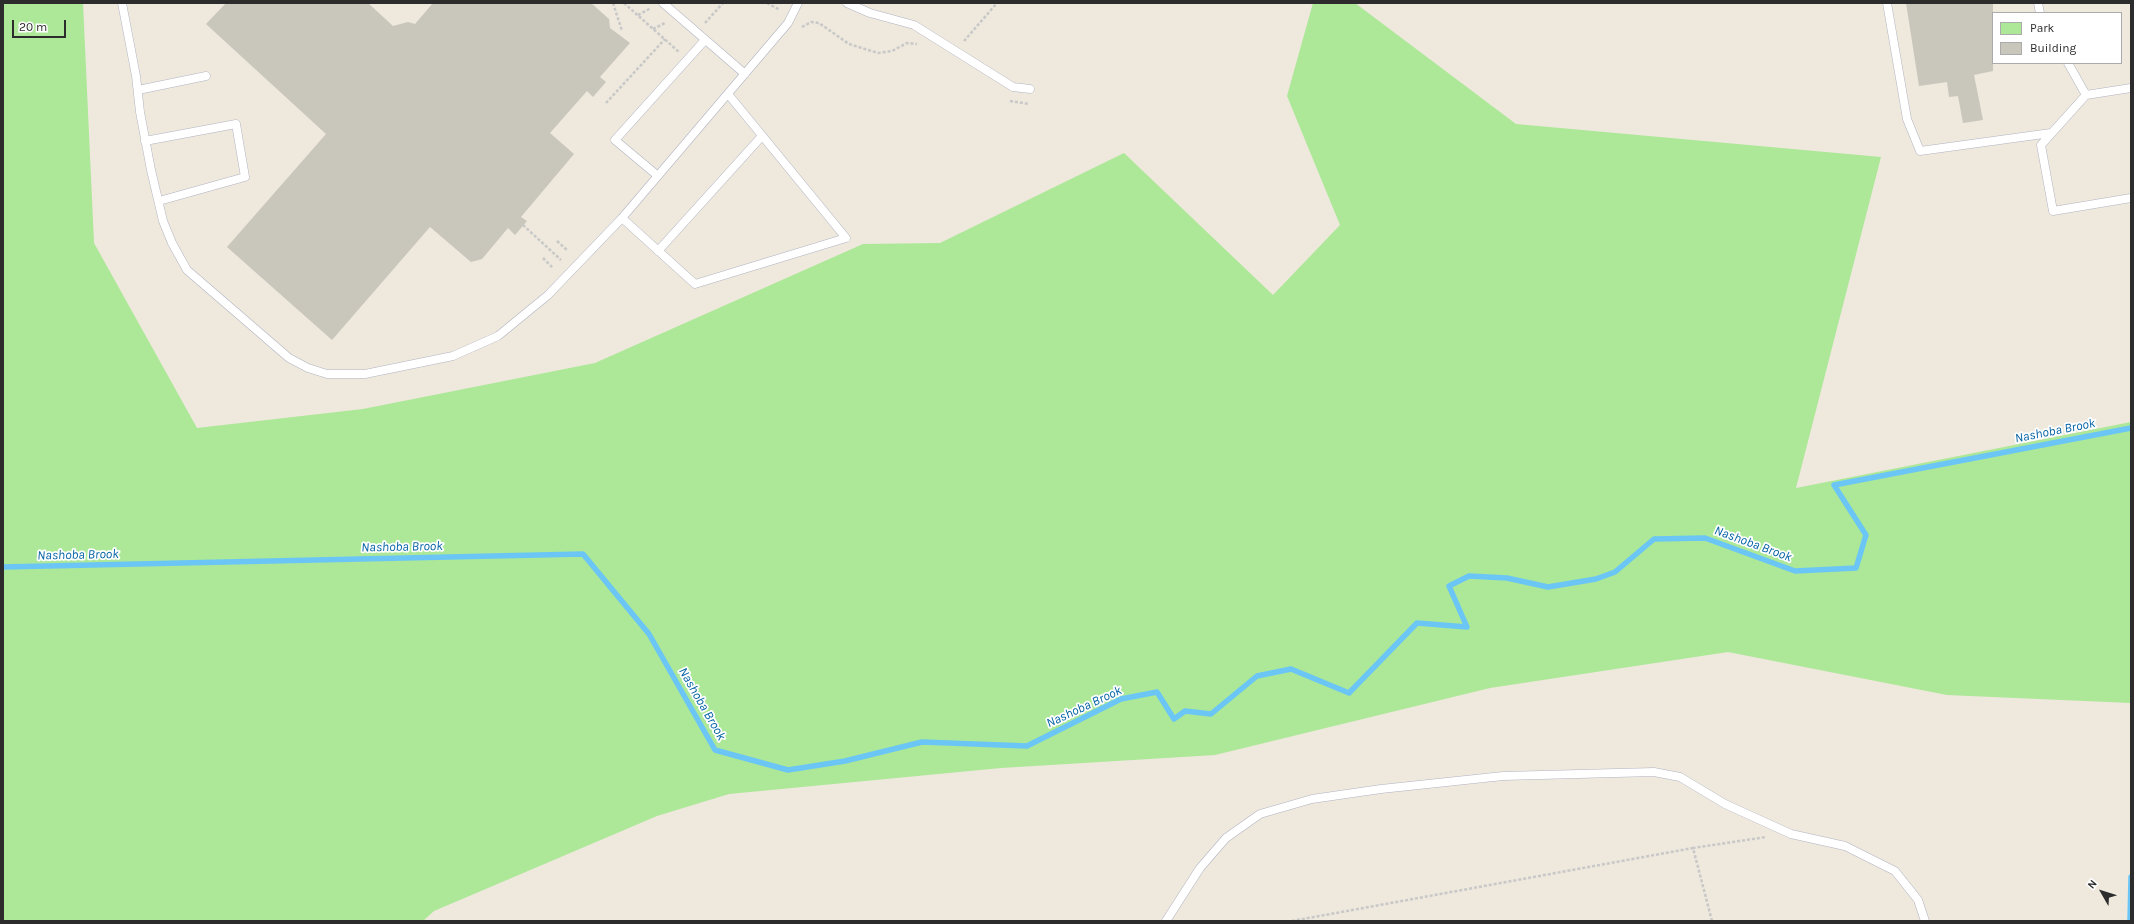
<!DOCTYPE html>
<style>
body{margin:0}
#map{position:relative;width:2134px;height:924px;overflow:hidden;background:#eee8dd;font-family:Karla,sans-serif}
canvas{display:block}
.frame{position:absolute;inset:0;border:4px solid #2c2c2c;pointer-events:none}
.legend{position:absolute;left:1992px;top:12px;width:130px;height:52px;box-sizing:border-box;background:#fff;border:1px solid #ababab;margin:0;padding:5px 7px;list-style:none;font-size:12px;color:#2c2c2c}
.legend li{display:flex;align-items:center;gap:8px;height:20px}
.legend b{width:20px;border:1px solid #ababab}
.north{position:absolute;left:2082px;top:872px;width:40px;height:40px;-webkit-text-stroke:3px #fff;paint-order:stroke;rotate:309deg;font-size:11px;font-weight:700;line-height:16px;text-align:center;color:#2c2c2c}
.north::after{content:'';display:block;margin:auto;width:14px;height:18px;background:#2c2c2c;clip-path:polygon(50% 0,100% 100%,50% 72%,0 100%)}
.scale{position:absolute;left:12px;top:20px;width:54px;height:18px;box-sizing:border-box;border:2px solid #2c2c2c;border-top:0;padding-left:5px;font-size:12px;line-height:14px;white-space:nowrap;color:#2c2c2c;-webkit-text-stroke:3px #fff;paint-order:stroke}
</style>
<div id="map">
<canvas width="2134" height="924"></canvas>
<div class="frame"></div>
<ul class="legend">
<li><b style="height:11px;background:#ace897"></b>Park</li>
<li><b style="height:11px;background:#c9c6bc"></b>Building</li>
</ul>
<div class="north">N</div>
<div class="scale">20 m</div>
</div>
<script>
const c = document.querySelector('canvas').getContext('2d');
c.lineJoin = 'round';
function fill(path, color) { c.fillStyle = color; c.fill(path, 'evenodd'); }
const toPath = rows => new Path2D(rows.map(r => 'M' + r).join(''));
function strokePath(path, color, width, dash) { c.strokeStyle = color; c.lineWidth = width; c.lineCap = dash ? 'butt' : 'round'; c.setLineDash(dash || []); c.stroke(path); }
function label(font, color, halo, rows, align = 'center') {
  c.font = font + ' Karla,sans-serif'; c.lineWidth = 3.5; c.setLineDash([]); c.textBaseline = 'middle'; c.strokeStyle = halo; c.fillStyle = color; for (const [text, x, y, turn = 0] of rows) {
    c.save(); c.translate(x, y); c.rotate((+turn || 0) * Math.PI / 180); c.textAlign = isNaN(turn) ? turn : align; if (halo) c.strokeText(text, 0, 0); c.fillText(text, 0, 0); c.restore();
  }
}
const green = toPath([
 [3,3,83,3,94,243,197,428,363,409,595,363,863,244,940,243,1124,153,1273,295,1340,225,1287,96,1313,3,1355,3,1516,124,1881,157,1796,488,2131,422,2131,703,1947,695,1728,652,1490,688,1215,755,1001,768,729,794,657,816,434,911,423,921,3,921]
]);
const stream = toPath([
 [3,567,583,554,649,634,715,750,788,770,845,761,922,742,1027,746,1121,699,1157,692,1174,719,1185,711,1211,714,1257,676,1291,669,1349,693,1417,623,1467,627,1449,586,1469,576,1507,578,1548,587,1596,579,1615,572,1654,539,1705,538,1795,571,1856,568,1866,535,1834,485,2131,428],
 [2130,921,2131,877]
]);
const building = toPath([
 [226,3,368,3,393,26,408,22,415,24,433,3,591,3,609,19,610,28,630,43,600,77,606,82,593,97,587,91,550,133,574,154,521,217,527,221,515,235,508,228,482,259,471,262,430,227,332,340,227,247,326,134,206,24],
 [1906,3,1993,3,1993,71,1974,75,1983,120,1963,123,1958,96,1949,97,1947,82,1919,86]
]);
const path = toPath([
 [613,3,622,31],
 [624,3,679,52],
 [767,3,780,10],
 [638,15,651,8],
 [705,23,723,3],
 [802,27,811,22,819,23,849,44,878,53,892,51,907,43,917,44],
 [653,29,665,23],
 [964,41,997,3],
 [1010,101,1029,104],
 [606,103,665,39],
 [523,225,561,260],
 [557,241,568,251],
 [543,258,553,268],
 [1292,921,1693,848],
 [1712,921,1693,848,1766,837]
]);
const service = toPath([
 [122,3,136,76,140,112,151,170,163,221,172,243,187,270,289,358,308,368,327,374,365,374,453,356,498,336,548,295,622,218,788,23,798,3],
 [663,3,745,74],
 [847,3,870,13,914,25,1013,87,1030,89],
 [1887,3,1907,119,1920,151,2051,133],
 [2038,3,2040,13],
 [2068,63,2086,95],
 [2131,88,2086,95,2041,145,2053,211,2131,198],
 [138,90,206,76],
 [145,141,236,124,245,177,159,201],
 [658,176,615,140,705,40],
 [622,218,695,284,846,238,728,94],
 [658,251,762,136],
 [1166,921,1200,868,1226,838,1260,814,1312,799,1381,789,1503,776,1654,772,1680,777,1725,804,1791,834,1845,846,1895,871,1918,900,1925,921]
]);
const waterNames = [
 ["Nashoba Brook",2055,431,-11],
 ["Nashoba Brook",1753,544,20],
 ["Nashoba Brook",402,547,-1],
 ["Nashoba Brook",78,555,-1],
 ["Nashoba Brook",702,704,60],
 ["Nashoba Brook",1084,707,-25]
];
fill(green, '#ace897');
strokePath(stream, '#6bc6f6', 5.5);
fill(building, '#c9c6bc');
strokePath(service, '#b1b3c0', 9);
strokePath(path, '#c8c8c8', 2.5, [3, 2]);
strokePath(service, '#fff', 8);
label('italic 13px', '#0663a6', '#fff', waterNames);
</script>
